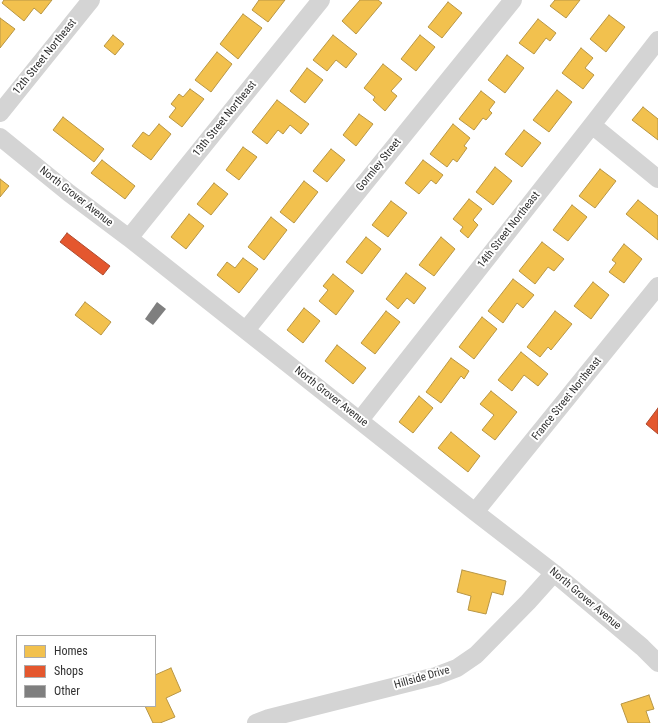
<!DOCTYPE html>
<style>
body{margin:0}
#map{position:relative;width:658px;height:723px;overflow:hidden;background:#fff;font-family:"Roboto Condensed",sans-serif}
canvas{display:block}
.legend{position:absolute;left:16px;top:635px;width:140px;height:72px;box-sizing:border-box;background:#fff;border:1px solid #acacac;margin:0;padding:5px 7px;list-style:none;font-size:12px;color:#303030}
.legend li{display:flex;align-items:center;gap:8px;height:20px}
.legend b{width:20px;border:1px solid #acacac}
</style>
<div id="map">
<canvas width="658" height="723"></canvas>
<ul class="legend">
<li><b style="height:11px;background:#f2c14e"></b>Homes</li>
<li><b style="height:11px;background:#e4572e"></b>Shops</li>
<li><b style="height:11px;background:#7f7f7f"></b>Other</li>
</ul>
</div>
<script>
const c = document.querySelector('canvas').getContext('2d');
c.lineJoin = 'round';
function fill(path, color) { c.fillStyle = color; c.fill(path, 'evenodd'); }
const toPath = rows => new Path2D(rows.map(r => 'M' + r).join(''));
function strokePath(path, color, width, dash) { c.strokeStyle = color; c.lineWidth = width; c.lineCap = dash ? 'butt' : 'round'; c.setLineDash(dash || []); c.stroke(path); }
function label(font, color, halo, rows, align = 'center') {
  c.font = font + ' "Roboto Condensed",sans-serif'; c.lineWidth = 4; c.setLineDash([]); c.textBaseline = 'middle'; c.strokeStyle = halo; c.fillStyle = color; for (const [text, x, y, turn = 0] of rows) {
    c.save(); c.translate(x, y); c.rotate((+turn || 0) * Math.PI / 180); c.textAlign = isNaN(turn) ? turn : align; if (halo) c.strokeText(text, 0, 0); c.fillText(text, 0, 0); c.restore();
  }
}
const homes = toPath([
 [4,0,52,0,41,14,34,8,24,21,2,3,4,0],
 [259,0,285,0,268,22,252,10,259,0],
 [360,0,378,0,382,3,356,34,342,21,360,0],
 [555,0,580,0,566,18,550,6,555,0],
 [448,2,462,13,442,38,428,27,448,2],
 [243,14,262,28,238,59,220,44,243,14],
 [609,15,625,27,606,52,590,39,609,15],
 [0,18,15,29,0,48,0,18],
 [538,19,556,33,550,41,546,38,534,54,519,43,538,19],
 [113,35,124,44,115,55,104,46,113,35],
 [333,35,357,54,346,68,336,60,327,71,313,60,333,35],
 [420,35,435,47,416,71,401,59,420,35],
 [581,48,593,58,585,68,594,75,583,89,562,73,581,48],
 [217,52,232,64,211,92,195,80,217,52],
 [507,55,524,68,505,93,488,80,507,55],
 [383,64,402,79,391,91,397,96,385,111,373,100,375,97,364,88,383,64],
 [307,68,323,80,305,103,290,91,307,68],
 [190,89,204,99,182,127,169,117,176,108,171,104,179,94,183,97,190,89],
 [557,90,572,102,549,132,533,120,557,90],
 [481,91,495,102,489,110,492,113,486,120,483,118,474,130,459,119,481,91],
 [277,100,309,124,301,134,290,125,283,134,278,130,267,144,252,132,277,100],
 [643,107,658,119,658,140,632,120,643,107],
 [359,114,373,124,356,146,343,135,359,114],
 [63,117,104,149,94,162,53,130,63,117],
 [159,124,171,134,151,160,132,146,143,132,149,136,159,124],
 [453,124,470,138,464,146,467,148,457,162,453,159,447,167,430,154,453,124],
 [524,130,541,143,522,167,505,154,524,130],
 [243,147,257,157,239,180,226,170,243,147],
 [331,149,345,160,327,182,313,171,331,149],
 [102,160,135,186,125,199,91,173,102,160],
 [423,160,443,175,436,184,431,180,419,194,405,183,423,160],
 [495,167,512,181,493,205,476,192,495,167],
 [600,169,616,181,595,208,579,196,600,169],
 [0,179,9,186,0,197,0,179],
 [304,181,318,192,294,223,280,212,304,181],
 [214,183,228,194,211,215,197,204,214,183],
 [469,199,482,209,473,220,478,225,468,238,460,231,463,227,453,219,469,199],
 [638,200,658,216,658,240,626,214,638,200],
 [391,201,407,213,388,237,372,225,391,201],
 [572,205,587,217,568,241,553,230,572,205],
 [189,214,204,226,186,249,171,237,189,214],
 [271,217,287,230,264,260,248,247,271,217],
 [366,237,381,249,362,274,346,262,366,237],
 [441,237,455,249,434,276,419,265,441,237],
 [542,242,564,259,554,271,548,267,535,284,519,271,542,242],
 [624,244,642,259,624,283,609,272,616,263,612,260,624,244],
 [243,258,258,269,239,293,217,275,227,262,235,268,243,258],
 [406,273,426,288,414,304,407,298,398,309,386,299,406,273],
 [333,274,354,291,336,315,319,301,328,290,323,286,333,274],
 [513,279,534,295,523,308,517,303,503,323,488,311,513,279],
 [593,282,609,295,591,319,574,306,593,282],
 [85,302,111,322,101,335,75,315,85,302],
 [304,308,320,321,303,343,287,330,304,308],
 [386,311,400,322,375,354,361,343,386,311],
 [555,311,572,324,551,350,548,347,540,357,527,347,555,311],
 [482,317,497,329,474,359,459,347,482,317],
 [337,345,366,368,353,384,325,361,337,345],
 [521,352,548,374,538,386,524,375,512,391,498,380,521,352],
 [451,358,469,371,464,379,461,376,441,403,426,392,451,358],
 [491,391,517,412,495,440,482,430,494,415,480,404,491,391],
 [419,396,433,408,413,433,399,422,419,396],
 [451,432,480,456,468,472,438,448,451,432],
 [462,570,506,581,503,595,492,592,486,614,468,610,471,596,457,592,462,570],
 [171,668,181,691,166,698,175,717,160,723,153,723,145,706,155,706,155,675,171,668],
 [649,695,654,709,646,711,650,723,628,723,621,704,649,695]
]);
const shops = toPath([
 [67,233,110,266,103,275,60,242,67,233],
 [658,408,658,434,646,424,658,408]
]);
const building = toPath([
 [157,302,166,309,153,325,145,319]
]);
const minor = toPath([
 [0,113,91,0],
 [592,125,658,179],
 [0,137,69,193,129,238,475,512,554,573,642,647,658,663],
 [129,238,321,0],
 [246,330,513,0],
 [360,420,592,125,658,40],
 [475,512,658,286],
 [256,723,269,718,436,676,457,668,476,655,528,602,554,573]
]);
const streetNames = [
 ["12th Street Northeast",45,57,-51],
 ["13th Street Northeast",225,119,-51],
 ["Gormley Street",379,165,-51],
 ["North Grover Avenue",76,197,38],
 ["14th Street Northeast",509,230,-52],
 ["North Grover Avenue",331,397,38],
 ["France Street Northeast",567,399,-51],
 ["North Grover Avenue",585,599,40],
 ["Hillside Drive",422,678,-16]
];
fill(homes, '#f2c14e');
strokePath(homes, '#b89645', 1);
fill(shops, '#e4572e');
strokePath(shops, '#ae4b2f', 1);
fill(building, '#7f7f7f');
strokePath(minor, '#d4d4d4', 18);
label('11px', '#303030', '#fff', streetNames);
</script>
